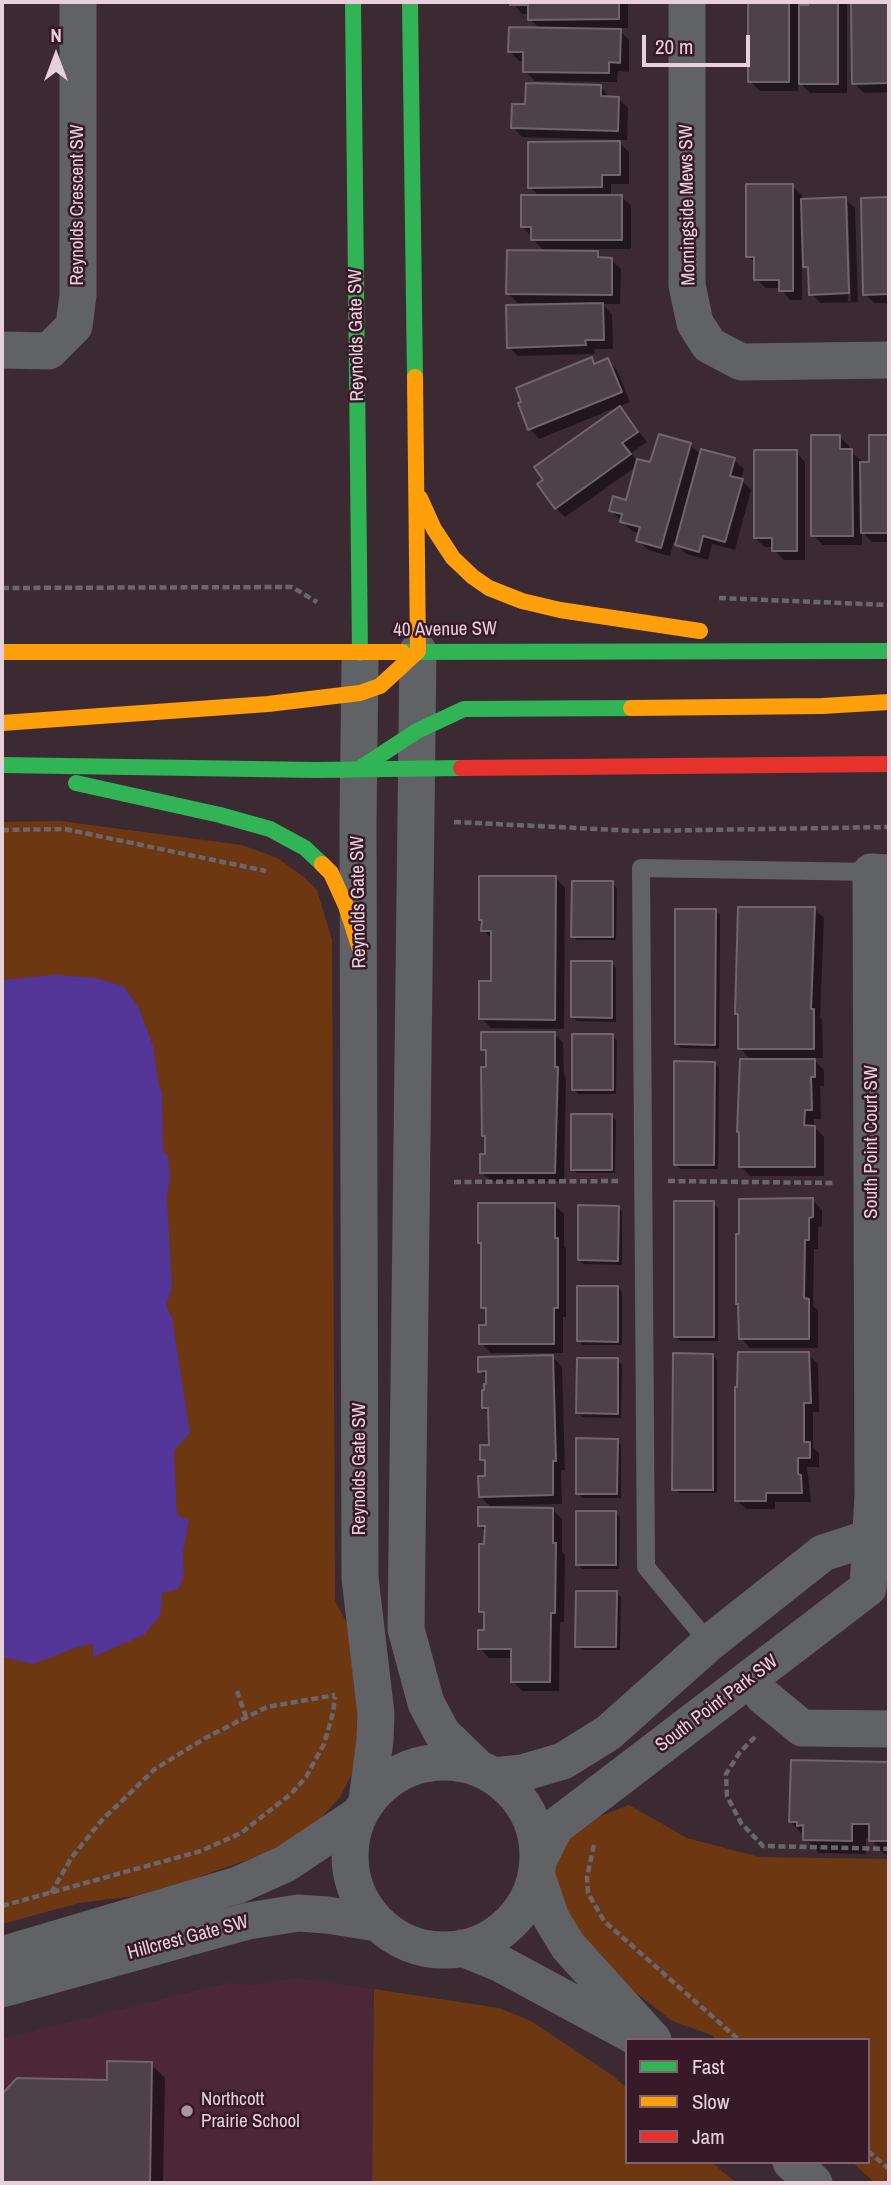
<!DOCTYPE html>
<style>
body{margin:0}
#map{position:relative;width:891px;height:2185px;overflow:hidden;background:#3c2a33;font-family:"Archivo Narrow",sans-serif}
canvas{display:block}
.frame{position:absolute;inset:0;border:4px solid #e6d1da;pointer-events:none}
.legend{position:absolute;left:625px;top:2038px;width:245px;height:126px;box-sizing:border-box;background:#381928;border:2px solid #7e636f;margin:0;padding:9px 12px;list-style:none;font-size:21px;color:#e6d1da}
.legend li{display:flex;align-items:center;gap:14px;height:35px}
.legend b{width:35px;border:2px solid #7e636f}
.north{position:absolute;left:21px;top:21px;width:70px;height:70px;-webkit-text-stroke:5px #381928;paint-order:stroke;rotate:0deg;font-size:19px;font-weight:700;line-height:28px;text-align:center;color:#e6d1da}
.north::after{content:'';display:block;margin:auto;width:24px;height:32px;background:#e6d1da;clip-path:polygon(50% 0,100% 100%,50% 72%,0 100%)}
.scale{position:absolute;left:642px;top:35px;width:108px;height:32px;box-sizing:border-box;border:4px solid #e6d1da;border-top:0;padding-left:9px;font-size:21px;line-height:24px;white-space:nowrap;color:#e6d1da;-webkit-text-stroke:5px #381928;paint-order:stroke}
</style>
<div id="map">
<canvas width="891" height="2185"></canvas>
<div class="frame"></div>
<ul class="legend">
<li><b style="height:9px;background:#30b455"></b>Fast</li>
<li><b style="height:9px;background:#ff9f0a"></b>Slow</li>
<li><b style="height:9px;background:#e5322d"></b>Jam</li>
</ul>
<div class="north">N</div>
<div class="scale">20 m</div>
</div>
<script>
const c = document.querySelector('canvas').getContext('2d');
c.lineJoin = 'round';
function fill(path, color) { c.fillStyle = color; c.fill(path, 'evenodd'); }
const toPath = rows => new Path2D(rows.map(r => 'M' + r).join(''));
function strokePath(path, color, width, dash) { c.strokeStyle = color; c.lineWidth = width; c.lineCap = dash ? 'butt' : 'round'; c.setLineDash(dash || []); c.stroke(path); }
function label(font, color, halo, rows, align = 'center') {
  c.font = font + ' "Archivo Narrow",sans-serif'; c.lineWidth = 5; c.setLineDash([]); c.textBaseline = 'middle'; c.strokeStyle = halo; c.fillStyle = color; for (const [text, x, y, turn = 0] of rows) {
    c.save(); c.translate(x, y); c.rotate((+turn || 0) * Math.PI / 180); c.textAlign = isNaN(turn) ? turn : align; if (halo) c.strokeText(text, 0, 0); c.fillText(text, 0, 0); c.restore();
  }
}
const built = toPath([
 [298,1978,374,1989,372,2183,2,2183,2,2039,227,1983,252,1985]
]);
const green = toPath([
 [60,821,242,845,277,858,304,877,317,890,332,940,335,1601,350,1629,362,1697,353,1771,340,1797,323,1816,305,1830,267,1853,190,1880,135,1896,79,1903,2,1924,2,822],
 [629,1805,687,1838,759,1857,889,1859,889,2183,875,2183,852,2162,868,2162,868,2040,717,2040,712,2035,672,2021,598,1963,567,1921,552,1880,557,1852,576,1826],
 [374,1989,499,2008,531,2021,613,2076,627,2088,627,2162,711,2162,737,2183,372,2183]
]);
const water = toPath([
 [56,975,96,978,123,986,139,1008,153,1046,159,1086,162,1092,163,1151,168,1156,170,1177,167,1197,172,1287,166,1307,172,1317,190,1433,174,1451,177,1515,189,1520,183,1552,184,1576,178,1590,162,1593,161,1614,144,1635,93,1657,93,1644,78,1647,33,1664,2,1657,2,980]
]);
const shadow = toPath([
 [512,2,628,2,628,28,617,28,629,40,629,72,618,71,617,82,535,81,525,71,525,61,519,61,510,51,540,29,530,19,530,14,522,14],
 [750,2,798,2,798,7,810,7,810,2,847,2,847,93,810,93,798,81,798,91,760,91,750,81],
 [853,2,889,2,889,92,864,93,854,83],
 [600,86,610,98,618,98,628,108,627,140,522,137,513,127,527,106],
 [619,143,629,152,629,184,611,184,611,196,621,196,631,206,631,249,542,249,522,226,539,196,530,187],
 [792,186,802,195,802,201,845,199,855,208,858,302,821,303,811,294,810,272,802,263,802,300,790,300,781,288,766,288,756,279,756,264,748,256],
 [844,206,848,206,851,301,848,302],
 [863,199,889,199,889,303,874,303,865,294],
 [597,253,603,259,611,260,621,269,620,304,602,304,612,314,613,349,594,349,595,354,518,356,509,347,541,306,541,303,518,303,508,293],
 [591,359,597,365,607,360,617,370,630,402,539,439,530,429,524,403],
 [620,408,647,442,631,453,636,460,651,465,690,445,701,455,734,460,744,469,741,479,751,490,735,550,712,544,708,560,686,554,674,542,670,556,648,550,638,540,640,533,632,531,610,510,627,502,637,466,565,517,556,508],
 [840,437,849,446,849,451,861,460,861,464,871,464,871,437,889,437,889,542,872,542,862,532,862,545,823,545,813,535],
 [796,452,805,462,805,560,784,560,774,550,774,547,765,547,755,538],
 [556,878,565,888,564,1029,491,1028,481,1018,492,982,492,939,483,930,483,922,481,919],
 [612,883,617,888,616,940,577,940,573,936],
 [814,909,824,918,820,1018,822,1020,823,1058,812,1058,824,1070,824,1086,820,1086,821,1119,814,1119,814,1127,824,1137,824,1176,750,1176,741,1166,741,1134,738,1132,752,1061,740,1048,740,1016,736,1013],
 [715,911,720,915,719,1049,681,1048,676,1044],
 [612,963,616,968,616,1022,577,1021,572,1017],
 [554,1033,563,1043,564,1075,566,1078,564,1181,491,1181,481,1172,486,1156,486,1139,483,1136,488,1069,488,1054,483,1049],
 [612,1036,617,1040,616,1094,578,1094,573,1089],
 [714,1064,719,1068,718,1169,680,1169,676,1164],
 [611,1116,616,1120,615,1173,577,1173,572,1169],
 [812,1200,822,1210,822,1226,818,1227,818,1249,814,1249,813,1306,818,1310,818,1348,750,1348,741,1338,741,1236],
 [714,1203,718,1208,718,1341,680,1341,676,1337],
 [554,1204,564,1214,564,1246,566,1249,566,1317,563,1317,563,1353,491,1353,481,1343,488,1327,488,1312,483,1307,483,1245,480,1242],
 [618,1207,622,1212,622,1265,584,1264,579,1260],
 [618,1287,622,1292,622,1345,583,1345,579,1340],
 [808,1354,818,1364,819,1412,813,1412,813,1448,819,1453,819,1467,807,1467,811,1502,775,1502,775,1509,746,1509,736,1500],
 [713,1355,717,1360,717,1493,679,1493,674,1489],
 [553,1357,562,1367,565,1470,561,1470,562,1504,490,1506,480,1496,487,1478,486,1463,482,1459,491,1446,490,1414,484,1408,488,1379,480,1371],
 [617,1360,622,1365,621,1418,583,1417,578,1413],
 [617,1440,621,1445,621,1498,582,1498,578,1493],
 [552,1509,562,1519,562,1552,565,1555,564,1622,560,1622,559,1691,522,1691,513,1682,513,1658,489,1658,480,1648,486,1632,486,1616,481,1611,486,1532,480,1526],
 [615,1512,620,1517,619,1569,582,1569,578,1564],
 [616,1593,621,1597,620,1650,582,1650,577,1646],
 [792,1762,889,1763,889,1854,884,1854,870,1838,866,1838,866,1854,819,1853,791,1822],
 [151,2064,165,2078,163,2183,2,2183,2,2096,18,2080,108,2082]
]);
const building = toPath([
 [510,2,619,2,619,19,528,20,528,5,510,5,510,2],
 [748,2,789,2,789,82,748,82,748,2],
 [808,2,838,2,838,84,799,84,799,5,808,5,808,2],
 [851,2,888,2,889,83,852,84,851,2],
 [509,27,621,29,620,63,609,62,609,73,523,72,523,52,508,52,509,27],
 [526,83,601,85,601,96,619,97,618,131,511,128,512,104,525,104,526,83],
 [620,141,620,175,602,175,602,187,528,188,528,142,620,141],
 [746,184,793,184,793,291,779,291,779,280,754,280,754,257,746,257,746,184],
 [521,195,622,195,622,240,531,240,531,227,521,227,521,195],
 [846,197,849,293,809,295,808,267,803,267,801,199,846,197],
 [889,197,889,294,863,295,861,198,889,197],
 [507,250,598,251,598,257,612,258,612,295,506,294,507,250],
 [603,303,604,340,585,340,586,345,507,348,506,305,603,303],
 [592,357,594,364,608,358,622,392,528,430,518,403,521,402,516,388,592,357],
 [620,406,638,432,622,443,631,454,555,509,537,484,543,480,534,467,620,406],
 [659,434,691,443,661,548,636,541,640,527,620,522,622,514,609,511,613,496,626,500,637,459,650,462,659,434],
 [811,435,840,435,840,449,852,449,853,536,811,536,811,435],
 [869,435,889,435,889,533,861,533,860,462,869,462,869,435],
 [701,449,735,458,730,476,743,479,725,542,703,536,699,552,675,545,701,449],
 [754,450,797,450,797,551,772,551,772,538,754,538,754,450],
 [479,876,556,876,555,1020,479,1019,479,981,491,981,491,931,481,931,482,920,479,920,479,876],
 [572,881,613,881,613,937,571,937,572,881],
 [738,907,815,907,811,1009,814,1009,814,1049,738,1049,738,1014,735,1014,738,907],
 [675,909,716,909,715,1045,675,1044,675,909],
 [571,961,612,961,612,1018,571,1017,571,961],
 [481,1032,555,1032,555,1067,558,1067,555,1173,480,1173,480,1154,485,1154,485,1136,482,1136,481,1067,486,1067,486,1050,481,1050,481,1032],
 [572,1034,613,1034,613,1090,572,1090,572,1034],
 [740,1059,815,1059,815,1077,811,1077,812,1110,805,1110,804,1125,815,1126,815,1167,739,1167,739,1132,737,1132,740,1059],
 [674,1061,715,1062,714,1165,674,1165,674,1061],
 [571,1114,612,1114,612,1170,571,1170,571,1114],
 [813,1198,813,1217,809,1218,809,1240,805,1240,804,1298,809,1299,809,1339,739,1339,738,1304,736,1304,736,1234,739,1234,739,1199,813,1198],
 [674,1201,714,1201,714,1337,674,1337,674,1201],
 [478,1203,555,1203,555,1238,558,1238,558,1308,554,1308,554,1344,479,1344,479,1325,486,1325,486,1308,481,1308,481,1243,478,1243,478,1203],
 [578,1205,619,1206,618,1261,578,1260,578,1205],
 [577,1286,618,1286,618,1342,577,1341,577,1286],
 [738,1352,809,1352,811,1403,804,1403,804,1442,810,1442,810,1458,798,1458,798,1474,801,1475,802,1493,766,1493,766,1501,735,1501,735,1387,737,1387,738,1352],
 [673,1353,713,1354,713,1490,672,1490,673,1353],
 [553,1355,556,1461,553,1461,553,1495,479,1497,478,1476,485,1476,485,1460,480,1460,480,1445,489,1445,488,1408,482,1408,482,1390,484,1390,484,1384,486,1384,486,1371,478,1372,478,1357,553,1355],
 [577,1358,618,1358,618,1414,576,1413,577,1358],
 [576,1438,618,1439,617,1494,576,1494,576,1438],
 [478,1507,553,1508,553,1543,556,1543,555,1613,551,1613,550,1682,511,1682,511,1649,478,1649,478,1630,484,1630,484,1612,479,1612,479,1544,484,1544,485,1526,478,1526,478,1507],
 [576,1511,616,1511,616,1565,576,1565,576,1511],
 [576,1591,617,1591,616,1647,575,1647,576,1591],
 [791,1760,889,1762,889,1841,869,1841,869,1824,852,1824,852,1841,803,1840,803,1825,797,1826,797,1822,789,1822,791,1760],
 [107,2061,152,2062,150,2183,2,2183,2,2094,17,2078,107,2080,107,2061]
]);
const path = toPath([
 [2,588,292,587,317,602],
 [719,598,889,605],
 [454,822,639,831,889,827],
 [2,830,65,829,266,871],
 [668,1181,835,1183],
 [454,1182,618,1181],
 [237,1691,246,1717],
 [755,1737,740,1752,726,1774,727,1796,741,1823,763,1846,889,1849],
 [594,1845,587,1877,588,1893,604,1921,739,2040],
 [51,1893,72,1857,102,1820,155,1769,207,1737,267,1707,335,1695],
 [2,1906,201,1851,241,1833,291,1794,306,1777,324,1744,333,1713,335,1697],
 [868,2151,889,2169]
]);
const lane = toPath([
 [709,1643,646,1567,641,868,871,872]
]);
const street = toPath([
 [687,2,687,285,695,323,709,345,741,362,889,360],
 [2,350,49,351,74,326,78,295,78,2],
 [418,651,406,1629,426,1703,442,1733,476,1766],
 [360,662,358,822,360,1578,376,1714,375,1740,367,1800],
 [763,1696,802,1728,889,1729],
 '350 1856a94 94 0 1 1 188 0a94 94 0 1 1-188 0Z',
 [494,1776,522,1773,563,1761,608,1733,709,1643,823,1553,872,1537,889,1540],
 [538,1861,555,1827,868,1588,873,1495,871,872,889,873],
 [536,1874,551,1918,568,1946,653,2040],
 [462,1948,501,1964,638,2038],
 [2,1955,238,1885,285,1864,357,1816],
 [2,1989,248,1921,298,1913,327,1915,377,1923],
 [791,2162,814,2183]
]);
const fast = toPath([
 [353,2,360,653],
 [410,2,415,377],
 [402,652,889,651],
 [2,765,316,770,461,768],
 [359,769,417,731,464,709,631,708],
 [76,783,220,815,270,829,305,848,322,864]
]);
const slow = toPath([
 [415,377,418,651],
 [420,498,434,529,453,558,473,577,489,588,522,601,560,610,700,631],
 [2,652,402,652],
 [631,708,822,706,889,702],
 [2,723,268,704,360,693,380,686,418,651],
 [322,864,331,873,346,906,360,949]
]);
const jam = toPath([
 [461,768,889,764]
]);
const markers = [
 [187,2111,7,"#aa97a0"]
];
const streetNames = [
 ["Reynolds Crescent SW",78,205,-90],
 ["Morningside Mews SW",688,205,-91],
 ["Reynolds Gate SW",357,335,-91],
 ["40 Avenue SW",445,630,-1],
 ["Reynolds Gate SW",359,902,-91],
 ["South Point Court SW",872,1142,-90],
 ["Reynolds Gate SW",360,1469,-90],
 ["South Point Park SW",717,1704,-37],
 ["Hillcrest Gate SW",188,1938,-15]
];
const poiNames = [
 ["Northcott",201,2100],
 ["Prairie School",201,2122]
];
fill(built, '#4b2738');
fill(green, '#6d3711');
fill(water, '#523597');
fill(shadow, '#0007');
fill(building, '#4e414a');
strokePath(building, '#72646d', 2);
strokePath(path, '#6a666b', 4.5, [7, 3.5]);
strokePath(lane, '#606266', 18);
strokePath(street, '#606266', 37);
strokePath(fast, '#30b455', 16);
strokePath(slow, '#ff9f0a', 16);
strokePath(jam, '#e5322d', 16);
for (const [x, y, r, color] of markers) { const dot = new Path2D(); dot.arc(x, y, r, 0, 2 * Math.PI); c.fillStyle = color; c.fill(dot); strokePath(dot, '#381928', 2.5); }
label('19px', '#e6d1da', '#381928', streetNames);
label('19px', '#e6d1da', '#381928', poiNames, 'left');
</script>
